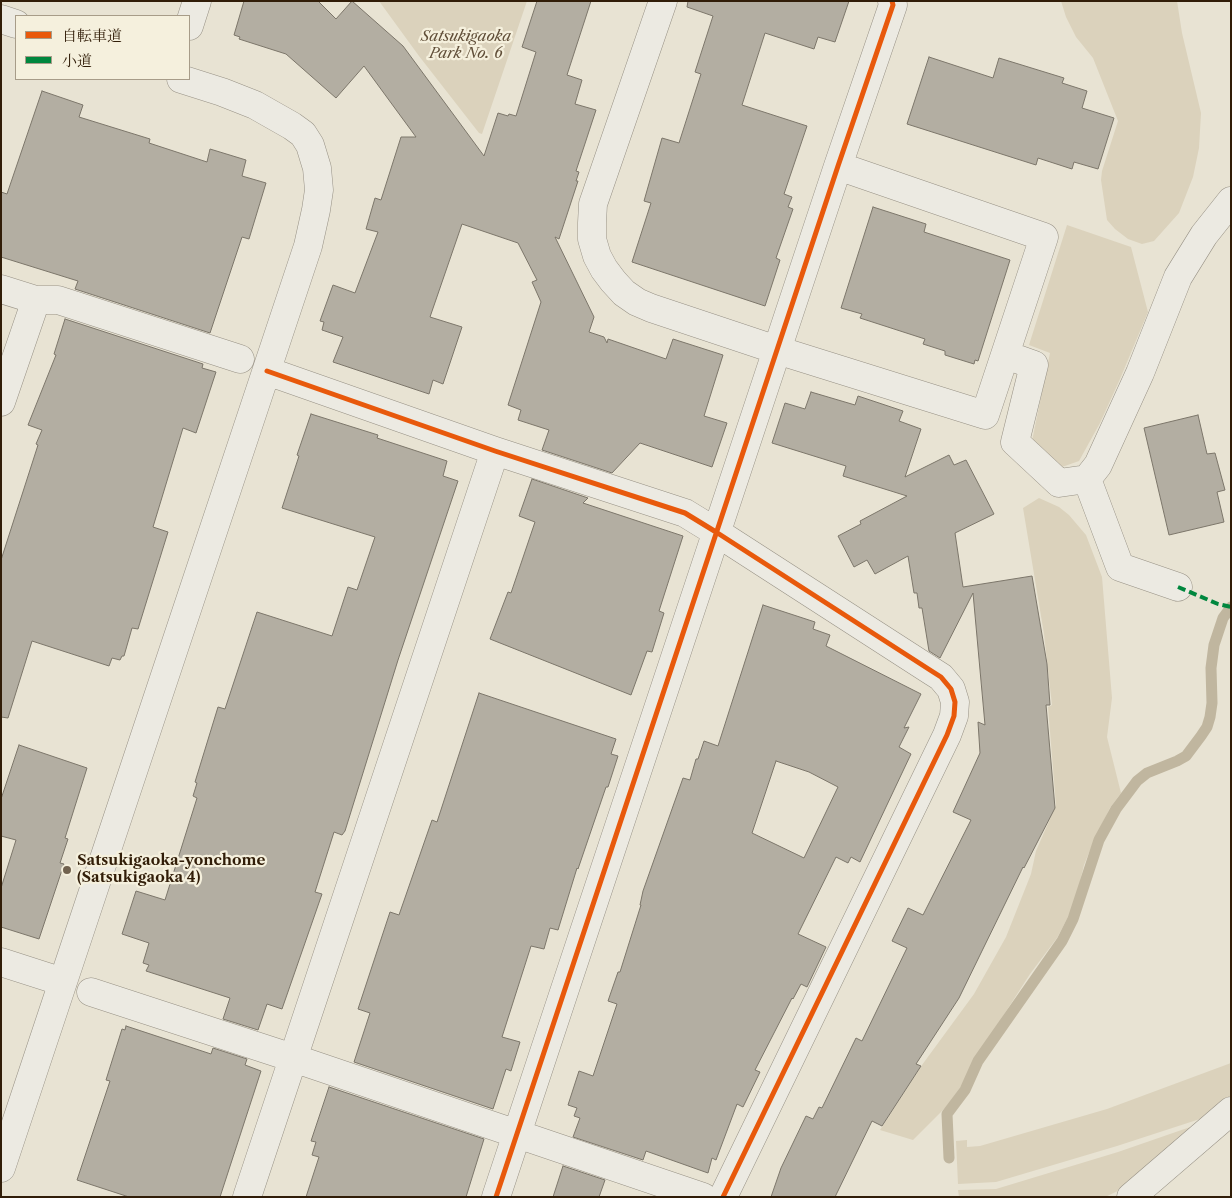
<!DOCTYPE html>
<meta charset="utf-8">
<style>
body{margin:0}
#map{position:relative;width:1232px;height:1198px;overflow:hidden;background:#e8e3d3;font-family:"Libre Caslon Text","Noto Serif JP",serif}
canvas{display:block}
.frame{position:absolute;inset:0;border:2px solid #311d08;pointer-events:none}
.legend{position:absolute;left:15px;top:15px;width:175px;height:65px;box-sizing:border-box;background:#f5f0dd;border:1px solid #a79c88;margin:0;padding:6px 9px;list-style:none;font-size:15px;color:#311d08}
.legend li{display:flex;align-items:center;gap:10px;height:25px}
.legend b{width:25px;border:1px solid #a79c88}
</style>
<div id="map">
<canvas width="1232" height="1198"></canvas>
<div class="frame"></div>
<ul class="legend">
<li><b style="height:6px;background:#e8590c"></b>自転車道</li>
<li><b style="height:6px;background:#00873e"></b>小道</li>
</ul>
</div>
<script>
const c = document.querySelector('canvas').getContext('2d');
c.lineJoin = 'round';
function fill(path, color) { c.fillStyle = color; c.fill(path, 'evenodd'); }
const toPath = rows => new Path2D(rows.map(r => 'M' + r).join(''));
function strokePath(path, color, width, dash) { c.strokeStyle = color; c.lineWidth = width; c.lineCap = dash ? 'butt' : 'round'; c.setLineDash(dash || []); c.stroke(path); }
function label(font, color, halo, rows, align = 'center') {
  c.font = font + ' "Libre Caslon Text",serif'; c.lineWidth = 4.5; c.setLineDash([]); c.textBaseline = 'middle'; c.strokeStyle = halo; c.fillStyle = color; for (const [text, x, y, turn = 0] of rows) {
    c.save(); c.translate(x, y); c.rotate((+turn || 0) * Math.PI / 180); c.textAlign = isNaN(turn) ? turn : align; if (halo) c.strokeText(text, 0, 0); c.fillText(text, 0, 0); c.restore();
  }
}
const green = toPath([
 [379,1,527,1,482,134,479,133,419,56],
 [1061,1,1177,1,1182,33,1201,113,1199,148,1193,177,1179,213,1154,241,1142,244,1128,239,1115,229,1107,220,1101,180,1102,171,1118,121,1093,58,1076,37,1066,17],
 [1067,225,1131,247,1148,312,1120,379,1100,423,1079,461,1062,467,1032,441,1050,353,1029,345],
 [1039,498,1059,507,1069,515,1086,535,1102,577,1112,698,1107,737,1121,793,1110,808,1095,838,1084,865,1075,902,1068,917,1057,938,1030,974,976,1058,964,1082,946,1107,913,1140,880,1130,922,1065,974,994,1006,937,1031,874,1036,851,1056,805,1048,707,1052,705,1044,634,1023,508],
 [1231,1063,1231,1095,1206,1117,1117,1146,996,1182,958,1184,956,1141,967,1140,967,1147,980,1146,1107,1109],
 [1196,1125,1122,1189,1105,1197,959,1197,958,1190,996,1189,1118,1152]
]);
const stream = toPath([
 [949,1158,947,1114,965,1090,978,1061,1062,941,1073,919,1099,840,1116,809,1137,781,1147,773,1177,761,1186,756,1201,736,1207,727,1210,717,1212,703,1211,668,1214,645,1223,618,1231,607]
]);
const building = toPath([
 [244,1,318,1,336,19,352,1,403,46,484,156,498,113,508,116,509,114,516,116,536,52,522,47,537,1,591,1,567,75,582,80,575,104,596,110,576,171,579,172,576,181,578,181,559,239,555,237,594,317,589,332,604,337,607,343,608,339,666,359,673,339,723,355,704,416,727,423,712,467,640,443,612,473,542,450,549,430,518,420,521,410,508,405,541,302,532,282,537,280,518,243,462,224,430,317,462,327,443,384,433,380,429,394,333,362,343,337,322,330,324,322,320,321,333,285,355,293,378,232,366,229,375,198,381,200,401,137,416,137,364,66,336,98,286,54,239,39,240,37,234,35,244,1],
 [688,1,849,1,835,42,818,37,814,49,765,33,742,105,807,126,784,194,792,197,788,207,793,209,776,258,780,260,765,306,632,262,651,203,644,201,662,138,679,143,701,74,695,72,713,16,687,7,688,1],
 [929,57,993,78,999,58,1064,78,1062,83,1087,91,1082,108,1114,118,1098,169,1074,162,1072,169,1038,158,1036,165,907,124,929,57],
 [42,91,83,105,79,117,150,139,149,143,207,162,210,149,246,160,242,176,266,183,249,239,242,237,210,333,75,289,78,281,1,257,1,192,7,194,42,91],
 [873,207,926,224,924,232,1010,260,978,361,975,360,974,364,945,355,945,351,923,344,925,339,860,318,862,314,841,308,873,207],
 [65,319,203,364,202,368,216,372,196,433,183,428,153,527,168,532,138,629,132,628,124,656,122,656,120,660,112,658,109,666,32,641,8,718,1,717,1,560,38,445,36,444,42,430,28,425,56,355,54,354,65,319],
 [811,392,855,405,858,396,903,411,899,421,921,429,905,477,949,455,954,465,966,460,994,514,955,533,963,587,1032,576,1047,664,1050,705,1046,705,1055,808,1024,868,1023,867,959,998,916,1064,921,1066,882,1126,872,1121,835,1197,771,1197,781,1168,806,1116,813,1119,819,1107,822,1108,856,1038,862,1041,907,948,892,941,908,908,923,915,971,820,953,812,980,753,978,722,985,725,973,593,940,658,929,651,922,608,919,608,917,593,914,593,908,556,875,574,867,560,854,567,838,536,861,524,860,521,907,496,843,476,846,466,772,443,785,403,805,409,811,392],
 [311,414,378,435,377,438,447,461,443,476,458,481,398,660,345,831,342,835,334,832,315,892,322,894,282,1009,267,1004,258,1030,223,1019,230,998,146,971,149,965,143,963,149,943,122,934,136,891,165,900,197,798,193,796,197,783,195,782,218,707,225,709,257,612,332,636,348,587,357,590,375,537,282,508,299,456,297,455,311,414],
 [1198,415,1207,454,1215,453,1225,490,1217,492,1224,522,1169,535,1144,428,1198,415],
 [532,479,588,498,583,503,683,536,659,611,664,613,652,652,647,651,631,695,490,639,508,592,511,593,535,522,519,516,532,479],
 [763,605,815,622,813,629,830,635,826,646,921,694,904,728,909,727,899,747,911,754,860,862,851,857,848,863,836,857,798,934,826,947,807,987,801,984,793,999,792,998,755,1070,760,1072,743,1107,737,1104,716,1160,712,1158,708,1173,646,1151,643,1160,573,1137,580,1118,574,1116,577,1108,568,1105,579,1071,593,1076,617,1004,608,1001,618,972,620,972,641,905,640,905,643,891,683,778,690,780,696,759,698,759,704,741,718,746,763,605],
 [776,761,809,772,838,787,804,858,752,833,776,761],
 [479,693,616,739,611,754,618,756,608,787,606,787,578,869,577,868,558,930,550,928,544,949,531,946,502,1037,520,1042,511,1071,506,1069,493,1109,354,1062,370,1013,358,1009,390,912,399,915,432,820,437,822,479,693],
 [19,745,87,768,65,838,68,839,60,863,64,864,39,939,1,927,1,888,16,840,1,836,1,799,19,745],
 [126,1026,211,1054,213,1048,247,1059,245,1065,261,1071,220,1197,129,1197,77,1180,110,1081,106,1080,122,1029,125,1030,126,1026],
 [329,1087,484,1139,466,1197,306,1197,319,1157,312,1155,316,1142,311,1141,329,1087],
 [563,1166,605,1180,599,1197,553,1197,563,1166]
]);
const minor = toPath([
 [663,1,593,204,592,223,592,239,597,256,604,269,613,281,624,293,637,302,651,308,777,350,985,415,1044,237,838,166],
 [1,19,16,24],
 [189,26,197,1],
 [1,289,36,300,58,300,240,359],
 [1006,355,1034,365,1015,442,1059,483,1087,479,1098,465,1140,373,1178,277,1204,235,1231,201],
 [267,371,495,451,685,513,716,532,930,670,941,677,951,689,955,702,954,716,947,735,723,1197],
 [1,402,36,300],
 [1087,479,1120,567,1178,587],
 [1,962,63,982],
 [91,992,293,1058,703,1197],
 [1,1168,308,246,316,210,319,190,317,168,310,145,303,134,292,126,255,105,222,92,181,79],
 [247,1197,495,451],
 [496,1197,838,166,893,5,892,1],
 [1131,1197,1231,1111]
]);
const quiet = toPath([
 [1178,587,1218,604,1231,607]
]);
const cycleway = toPath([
 [267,371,495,451,685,513,716,532,930,670,941,677,951,689,955,702,954,716,947,735,723,1197],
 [496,1197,838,166,893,5,892,1]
]);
const markers = [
 [67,870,5,"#71624f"]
];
const parkNames = [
 ["Satsukigaoka",466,37],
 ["Park No. 6",466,54]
];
const poiNames = [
 ["Satsukigaoka-yonchome",77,861],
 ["(Satsukigaoka 4)",77,878]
];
fill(green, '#dbd2bc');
strokePath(stream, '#c0b69f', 11);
fill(building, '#b3aea2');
strokePath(building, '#7c766a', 1);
strokePath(minor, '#979185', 29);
strokePath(minor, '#eceae2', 28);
strokePath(quiet, '#00873e', 4, [8, 4]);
strokePath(cycleway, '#e8590c', 5);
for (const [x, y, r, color] of markers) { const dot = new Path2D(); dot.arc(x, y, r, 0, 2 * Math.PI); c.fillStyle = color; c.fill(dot); strokePath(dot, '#f5f0dd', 2); }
label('italic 15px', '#614f39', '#f5f0dd', parkNames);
label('bold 15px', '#311d08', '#f5f0dd', poiNames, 'left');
</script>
